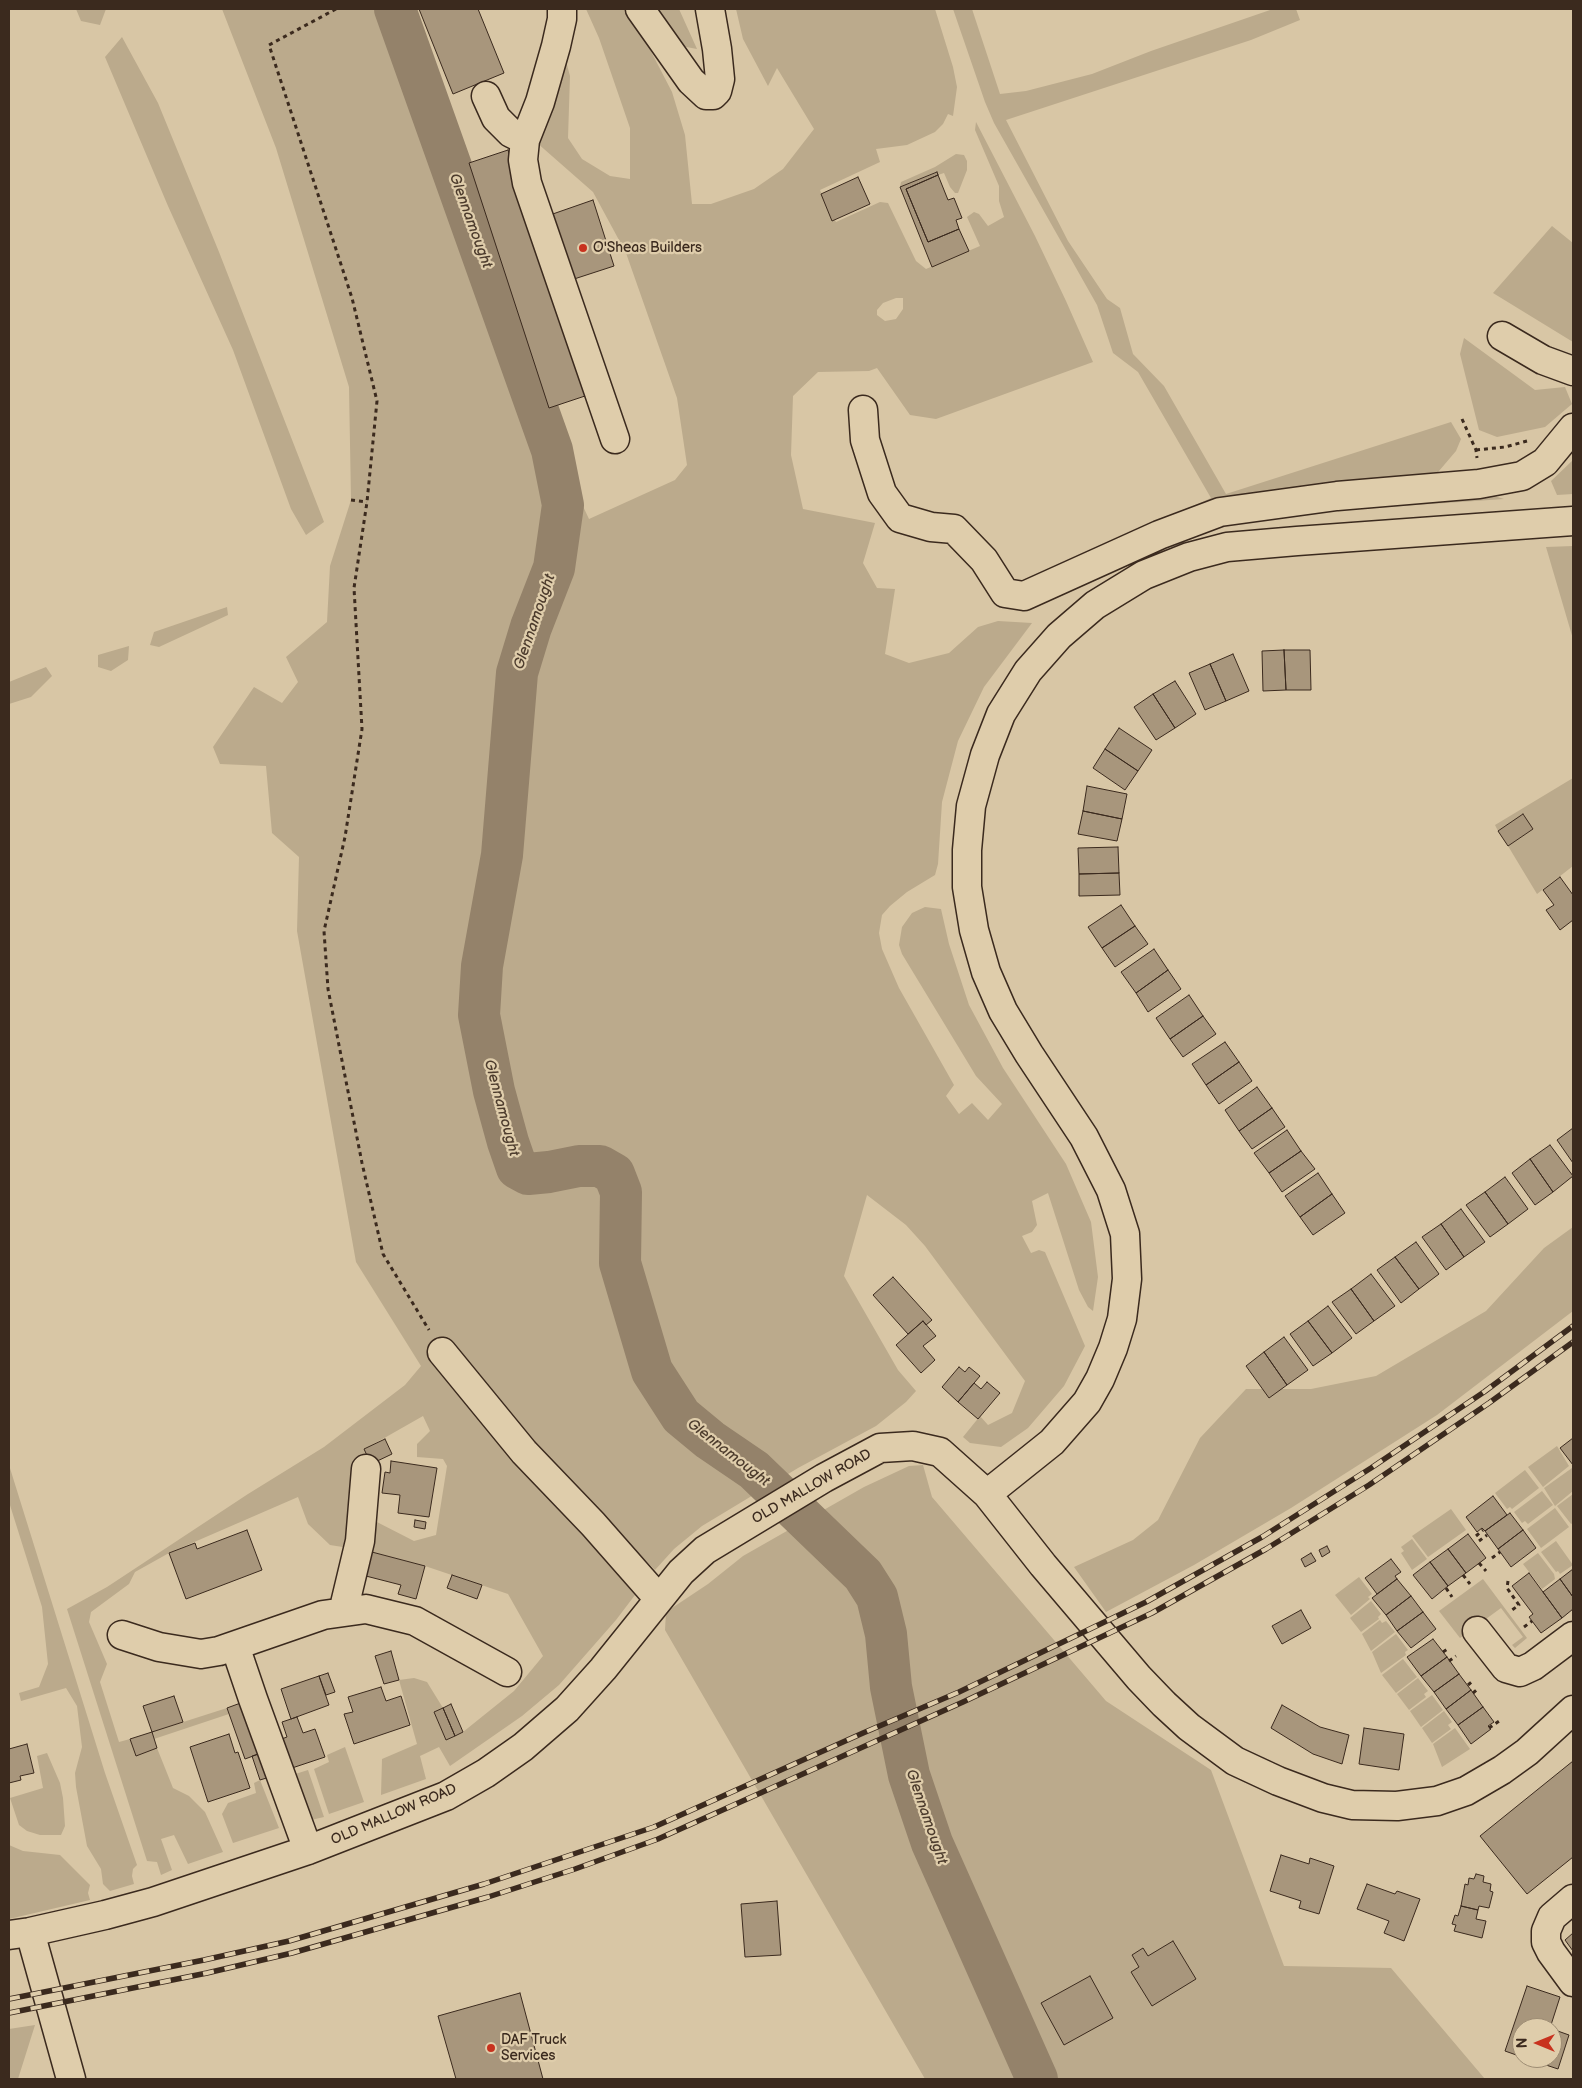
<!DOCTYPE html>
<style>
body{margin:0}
#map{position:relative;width:1582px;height:2088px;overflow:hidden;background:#d8c6a5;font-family:"Balsamiq Sans",sans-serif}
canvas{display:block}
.frame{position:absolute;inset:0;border:10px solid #3b2a1e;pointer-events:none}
.north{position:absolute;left:1512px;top:2018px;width:50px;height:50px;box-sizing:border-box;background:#dfcdab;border:1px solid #9d8c73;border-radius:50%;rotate:270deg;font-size:14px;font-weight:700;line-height:20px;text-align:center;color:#3b2a1e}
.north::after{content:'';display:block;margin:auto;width:18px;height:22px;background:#c8321e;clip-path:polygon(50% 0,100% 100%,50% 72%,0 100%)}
</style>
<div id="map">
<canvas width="1582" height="2088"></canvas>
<div class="frame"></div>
<div class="north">N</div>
</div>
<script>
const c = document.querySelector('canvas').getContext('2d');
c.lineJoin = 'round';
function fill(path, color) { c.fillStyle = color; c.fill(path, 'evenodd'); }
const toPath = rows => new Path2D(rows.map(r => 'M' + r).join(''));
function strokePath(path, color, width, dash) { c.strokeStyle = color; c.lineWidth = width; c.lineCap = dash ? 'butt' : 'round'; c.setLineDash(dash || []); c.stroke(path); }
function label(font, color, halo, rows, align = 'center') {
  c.font = font + ' "Balsamiq Sans",sans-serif'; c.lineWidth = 4.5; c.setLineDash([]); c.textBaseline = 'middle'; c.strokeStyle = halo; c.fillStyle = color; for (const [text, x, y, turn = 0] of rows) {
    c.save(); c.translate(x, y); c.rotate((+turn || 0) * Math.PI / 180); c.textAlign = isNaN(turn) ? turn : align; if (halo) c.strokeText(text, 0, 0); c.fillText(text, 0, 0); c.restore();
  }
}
const green = toPath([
 [76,9,106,9,100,25,81,21],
 [222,9,405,9,564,466,589,519,675,480,687,465,677,398,626,253,593,192,536,142,564,54,570,76,568,138,582,159,610,176,630,179,630,128,599,38,586,9,629,9,672,92,685,135,692,204,711,204,754,189,783,169,814,129,777,68,768,86,743,39,736,9,935,9,953,67,957,87,953,116,948,114,943,124,935,132,907,145,876,149,880,162,820,190,832,220,835,220,836,222,880,202,888,203,916,261,926,269,980,246,967,217,974,212,979,214,988,226,1004,217,999,201,999,186,975,130,976,122,1035,236,1066,301,1093,362,936,419,910,415,877,368,869,371,818,372,793,396,791,455,803,509,875,523,863,563,877,588,895,589,885,654,909,663,949,653,978,627,998,621,1032,623,984,687,958,741,942,802,938,864,935,875,907,892,890,906,882,915,879,933,882,949,899,988,954,1085,946,1096,959,1114,972,1103,988,1120,1002,1104,976,1076,902,954,899,945,902,927,912,913,925,907,941,909,949,944,969,1005,1003,1068,1066,1164,1091,1222,1098,1277,1093,1311,1088,1307,1079,1290,1048,1193,1032,1201,1037,1225,1032,1232,1022,1236,1031,1253,1039,1250,1045,1252,1085,1346,1064,1386,1028,1428,1001,1447,970,1443,963,1437,980,1416,988,1425,1012,1413,1025,1381,925,1246,906,1225,867,1195,844,1276,898,1370,916,1391,906,1402,876,1426,798,1468,702,1526,674,1549,655,1570,532,1445,452,1383,635,1595,616,1620,559,1685,522,1716,450,1766,439,1747,420,1756,426,1779,381,1795,382,1759,417,1744,399,1680,414,1678,427,1682,443,1708,434,1712,446,1740,463,1732,514,1691,543,1656,508,1594,425,1566,368,1551,330,1545,308,1524,298,1497,169,1553,135,1572,129,1584,91,1612,89,1622,107,1664,100,1682,119,1742,130,1739,136,1755,157,1748,173,1788,189,1796,205,1812,223,1852,188,1864,174,1835,161,1839,172,1870,161,1875,157,1862,147,1861,67,1609,107,1587,248,1494,324,1447,405,1385,421,1366,356,1262,297,931,299,857,272,833,266,766,220,764,213,747,254,687,282,703,298,682,286,657,327,622,330,566,351,500,349,387,276,148],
 [896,298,903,298,903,309,896,319,885,321,877,315,877,310,883,303],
 [423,1416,430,1431,417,1444,417,1457,443,1459,447,1466,436,1535,414,1541,371,1519,378,1461,371,1464,365,1449],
 [652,9,679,9,697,49,681,46],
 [953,9,972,9,1000,94,1026,91,1092,74,1151,51,1273,9,1296,9,1300,20,1251,40,1006,120,1068,241,1107,299,1120,308,1133,354,1164,386,1226,494,1451,422,1461,439,1456,451,1433,478,1121,538,1211,498,1138,372,1113,353,1097,305,994,123,985,102],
 [122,37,158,103,219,252,324,522,306,535,291,509,233,350,168,206,105,57],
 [956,154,964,155,967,161,967,170,958,193,955,193,950,187,944,173,938,175,936,172,900,187,901,182,935,167],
 [1552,226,1573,243,1573,342,1493,293],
 [1464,338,1535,390,1565,387,1572,404,1545,427,1497,437,1479,430,1460,354],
 [1573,460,1573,494,1557,495,1551,481],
 [1491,495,1504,499,1242,517],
 [1573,546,1573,639,1546,547],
 [227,607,228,615,159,647,150,645,154,632],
 [129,646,128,660,111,671,98,667,98,655],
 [46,667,52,676,31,697,9,704,9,682],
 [1573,778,1573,866,1537,894,1508,846,1533,829,1523,814,1498,831,1495,825],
 [1573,1227,1573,1311,1437,1415,1291,1508,1194,1565,1106,1612,1074,1567,1133,1540,1158,1520,1200,1438,1246,1389,1311,1389,1376,1376,1486,1311,1544,1248],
 [1557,1446,1569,1466,1543,1487,1528,1467],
 [9,1465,105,1773,137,1865,133,1869,132,1876,134,1884,110,1891,103,1884,101,1869,87,1846,76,1787,75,1773,82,1747,77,1706,66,1688,21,1701,19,1693,39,1687,48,1664,42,1607,9,1502],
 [923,1465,932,1497,1106,1701,1211,1770,1284,1966,1391,1968,1485,2079,925,2079,665,1630,666,1612,708,1584,743,1556,864,1487,909,1466],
 [1572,1468,1573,1491,1555,1506,1544,1488],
 [1525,1470,1539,1488,1512,1509,1510,1507,1507,1509,1495,1493],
 [1542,1491,1553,1505,1528,1524,1525,1521,1522,1523,1514,1512],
 [1573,1494,1573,1523,1571,1524,1557,1506],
 [1555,1508,1569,1527,1541,1548,1527,1529],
 [1451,1509,1466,1530,1428,1557,1412,1536],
 [1412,1539,1427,1559,1412,1570,1401,1553,1404,1551,1401,1547],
 [1556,1541,1573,1565,1560,1574,1558,1571,1556,1572,1541,1552],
 [1538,1553,1554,1574,1555,1579,1542,1589,1523,1564],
 [1359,1577,1372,1594,1368,1597,1370,1599,1351,1615,1335,1595],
 [1483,1579,1527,1638,1515,1648,1512,1645,1523,1637,1501,1608,1460,1638,1439,1611],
 [1371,1601,1381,1614,1378,1617,1379,1619,1361,1632,1350,1618],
 [1380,1620,1382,1623,1386,1621,1395,1632,1371,1651,1362,1634],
 [1396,1634,1408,1650,1405,1652,1406,1655,1381,1673,1372,1652],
 [1403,1659,1417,1677,1396,1693,1382,1675],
 [1418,1678,1428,1691,1424,1694,1426,1697,1409,1710,1397,1694],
 [1432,1695,1443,1710,1421,1727,1410,1711],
 [227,1708,229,1714,154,1739,152,1732],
 [1444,1711,1452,1722,1448,1725,1451,1729,1432,1743,1422,1728],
 [1455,1728,1470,1749,1442,1767,1433,1744],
 [345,1747,364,1802,329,1814,314,1769,329,1762,327,1755],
 [47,1753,60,1783,63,1798,65,1826,61,1835,40,1835,27,1831,19,1825,10,1798,43,1788,37,1756],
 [308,1770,324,1817,311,1820,289,1776],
 [260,1780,279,1828,233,1843,222,1814,228,1803,256,1793,254,1783],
 [9,1845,23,1851,60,1855,90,1885,88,1893,90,1900,9,1919],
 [35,2025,18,2079,9,2079,9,2029]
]);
const river = toPath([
 [395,9,552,450,563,505,554,568,531,627,517,673,502,855,482,966,479,1015,494,1091,508,1142,517,1168,528,1174,549,1172,579,1166,600,1166,614,1174,621,1192,620,1263,652,1371,681,1416,710,1440,754,1470,863,1575,877,1597,886,1634,891,1687,909,1775,932,1843,1037,2079]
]);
const building = toPath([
 [419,9,478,9,504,73,453,94,419,9],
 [508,150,588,395,549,408,469,163,508,150],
 [937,172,938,175,906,189,928,242,959,229,969,251,932,267,900,187,937,172],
 [938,175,948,200,954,198,962,218,956,220,959,229,928,242,906,189,938,175],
 [858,177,870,204,832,221,821,194,858,177],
 [593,200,614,266,568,281,547,216,593,200],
 [1284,650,1286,690,1263,691,1262,651,1284,650],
 [1284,650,1310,650,1311,690,1286,690,1284,650],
 [1233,654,1249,691,1226,701,1210,664,1233,654],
 [1210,664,1226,701,1205,710,1189,673,1210,664],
 [1175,681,1196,714,1175,728,1153,694,1175,681],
 [1153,694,1175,728,1156,740,1134,707,1153,694],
 [1119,728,1152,750,1138,771,1105,749,1119,728],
 [1105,749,1138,771,1125,790,1093,768,1105,749],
 [1087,786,1127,794,1122,819,1083,811,1087,786],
 [1083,811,1122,819,1117,841,1078,834,1083,811],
 [1523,814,1533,829,1508,846,1498,831,1523,814],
 [1118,847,1119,873,1079,874,1078,848,1118,847],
 [1119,873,1120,895,1079,896,1079,874,1119,873],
 [1560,877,1573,895,1573,920,1560,930,1546,910,1554,905,1543,890,1560,877],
 [1121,905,1135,926,1102,948,1088,927,1121,905],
 [1135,926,1148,944,1115,967,1102,948,1135,926],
 [1154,949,1168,970,1136,993,1121,972,1154,949],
 [1168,970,1181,989,1148,1012,1136,993,1168,970],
 [1189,995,1203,1016,1170,1039,1156,1018,1189,995],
 [1203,1016,1216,1034,1183,1057,1170,1039,1203,1016],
 [1225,1042,1239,1062,1206,1085,1192,1064,1225,1042],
 [1239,1062,1252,1081,1219,1104,1206,1085,1239,1062],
 [1257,1087,1272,1108,1239,1131,1225,1110,1257,1087],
 [1272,1108,1285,1127,1252,1149,1239,1131,1272,1108],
 [1573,1128,1573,1163,1557,1140,1573,1128],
 [1287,1130,1301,1151,1269,1173,1254,1153,1287,1130],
 [1550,1145,1573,1176,1553,1192,1530,1159,1550,1145],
 [1301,1151,1315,1169,1282,1192,1269,1173,1301,1151],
 [1530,1159,1553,1192,1535,1205,1512,1173,1530,1159],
 [1318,1173,1332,1194,1300,1217,1285,1196,1318,1173],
 [1505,1177,1528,1209,1508,1224,1485,1192,1505,1177],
 [1485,1192,1508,1224,1490,1237,1466,1205,1485,1192],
 [1332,1194,1345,1213,1313,1235,1300,1217,1332,1194],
 [1461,1209,1485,1242,1464,1257,1441,1224,1461,1209],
 [1441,1224,1464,1257,1446,1270,1422,1237,1441,1224],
 [1416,1242,1439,1274,1419,1289,1395,1257,1416,1242],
 [1395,1257,1419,1289,1401,1303,1377,1270,1395,1257],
 [1371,1274,1395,1306,1374,1321,1351,1289,1371,1274],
 [893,1277,932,1320,926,1325,923,1321,908,1334,873,1295,893,1277],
 [1351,1289,1374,1321,1356,1334,1332,1302,1351,1289],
 [1328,1306,1352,1338,1332,1353,1308,1321,1328,1306],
 [923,1321,936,1336,923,1346,935,1360,921,1373,896,1345,923,1321],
 [1308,1321,1332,1353,1313,1366,1290,1334,1308,1321],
 [1284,1337,1308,1370,1287,1385,1264,1352,1284,1337],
 [1264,1352,1287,1385,1269,1398,1246,1366,1264,1352],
 [959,1367,965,1372,969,1367,980,1376,958,1402,942,1387,959,1367],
 [987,1382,1000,1393,978,1419,958,1402,974,1383,981,1389,987,1382],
 [1573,1438,1573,1465,1560,1448,1573,1438],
 [385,1439,392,1454,371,1464,364,1449,385,1439],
 [391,1461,437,1468,429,1517,398,1513,400,1495,382,1493,385,1472,390,1473,391,1461],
 [1493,1496,1507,1515,1485,1531,1482,1528,1477,1532,1466,1517,1493,1496],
 [1510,1513,1523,1530,1498,1549,1485,1531,1510,1513],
 [415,1520,426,1522,425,1529,414,1527,415,1520],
 [247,1530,262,1570,186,1599,169,1553,195,1543,197,1549,247,1530],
 [1523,1530,1536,1548,1511,1567,1498,1549,1523,1530],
 [1468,1534,1486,1558,1466,1573,1448,1549,1468,1534],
 [1327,1546,1330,1552,1322,1557,1319,1550,1327,1546],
 [1448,1549,1466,1573,1448,1586,1430,1562,1448,1549],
 [368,1551,425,1566,416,1599,398,1594,401,1585,362,1575,368,1551],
 [1311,1553,1316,1561,1305,1567,1301,1559,1311,1553],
 [1391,1559,1401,1572,1395,1576,1397,1579,1377,1594,1365,1578,1391,1559],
 [1430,1562,1448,1586,1432,1599,1413,1575,1430,1562],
 [1573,1569,1573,1597,1560,1579,1573,1569],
 [1529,1573,1562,1618,1541,1633,1529,1617,1533,1614,1512,1586,1529,1573],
 [452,1575,482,1585,477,1599,447,1588,452,1575],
 [1397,1579,1411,1596,1386,1615,1372,1598,1397,1579],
 [1560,1579,1573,1597,1573,1609,1562,1618,1543,1592,1560,1579],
 [1411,1596,1423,1612,1397,1631,1386,1615,1411,1596],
 [1301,1610,1311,1628,1282,1644,1272,1626,1301,1610],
 [1423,1612,1436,1629,1411,1648,1397,1631,1423,1612],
 [1433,1639,1447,1657,1421,1676,1407,1657,1433,1639],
 [391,1651,399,1680,384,1684,375,1656,391,1651],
 [1447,1657,1459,1674,1434,1692,1421,1676,1447,1657],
 [328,1673,335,1692,326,1695,319,1676,328,1673],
 [1459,1674,1471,1690,1446,1709,1434,1692,1459,1674],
 [319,1676,329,1705,291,1719,281,1689,319,1676],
 [381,1687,386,1701,401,1696,410,1725,354,1744,344,1714,353,1712,348,1697,381,1687],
 [1471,1690,1483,1707,1458,1725,1446,1709,1471,1690],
 [174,1696,183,1722,152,1732,143,1706,174,1696],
 [246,1701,264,1752,245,1759,227,1708,246,1701],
 [451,1704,463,1732,455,1736,443,1708,451,1704],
 [1282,1705,1320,1727,1349,1735,1342,1764,1313,1754,1271,1728,1282,1705],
 [1483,1707,1494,1722,1488,1726,1491,1729,1471,1744,1458,1725,1483,1707],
 [443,1708,455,1736,446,1740,434,1712,443,1708],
 [297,1717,303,1733,315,1729,325,1757,289,1769,279,1740,287,1737,282,1722,297,1717],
 [1364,1728,1404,1734,1399,1770,1359,1764,1364,1728],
 [152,1732,157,1748,136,1756,130,1739,152,1732],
 [229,1734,235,1753,238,1752,250,1788,208,1802,190,1747,229,1734],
 [27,1744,34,1773,20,1776,21,1780,9,1783,9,1749,27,1744],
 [264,1752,273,1776,260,1780,252,1756,264,1752],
 [1573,1761,1573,1857,1527,1894,1480,1836,1573,1761],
 [1281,1855,1309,1864,1310,1858,1334,1866,1319,1914,1299,1908,1301,1901,1270,1891,1281,1855],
 [1476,1874,1484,1876,1483,1882,1491,1884,1490,1891,1493,1892,1489,1908,1479,1906,1478,1910,1461,1906,1465,1884,1468,1885,1469,1878,1474,1879,1476,1874],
 [1367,1884,1395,1894,1397,1891,1420,1899,1404,1941,1384,1933,1389,1921,1357,1909,1367,1884],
 [777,1901,781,1955,745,1957,741,1904,777,1901],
 [1461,1906,1478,1910,1476,1919,1486,1921,1482,1938,1454,1931,1456,1925,1452,1924,1455,1915,1458,1916,1461,1906],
 [1573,1933,1573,1951,1565,1940,1573,1933],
 [1173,1941,1196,1979,1152,2006,1131,1972,1139,1967,1132,1955,1143,1948,1148,1956,1173,1941],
 [1090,1976,1113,2018,1064,2045,1041,2003,1090,1976],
 [1527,1986,1560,1997,1550,2028,1522,2028,1522,2057,1505,2051,1527,1986],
 [520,1993,543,2079,456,2079,438,2016,520,1993],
 [1552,2029,1569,2035,1558,2069,1525,2058,1552,2058,1552,2029]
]);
const path = toPath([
 [336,9,269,45,352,298,377,401,367,502,354,588,362,729,345,837,324,931,328,989,362,1163,383,1254,429,1330],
 [1462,419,1476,450,1477,458],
 [1476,450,1505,447,1527,441],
 [351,500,367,502],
 [1476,1536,1483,1530],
 [1479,1541,1487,1535],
 [1492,1558,1500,1552],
 [1479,1563,1486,1571],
 [1463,1575,1470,1584],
 [1508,1581,1507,1588,1519,1605,1512,1610],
 [1446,1588,1452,1597],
 [1524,1627,1532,1621],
 [1443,1652,1449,1648],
 [1449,1661,1456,1656],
 [1468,1685,1474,1680],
 [1473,1693,1479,1688],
 [1489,1728,1502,1719]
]);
const minor = toPath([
 [640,9,691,81,706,95,713,95,717,91,720,79,717,49,710,9],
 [486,96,496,118,511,133,525,140,523,160,527,183,615,439],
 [525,140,540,102,556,46,562,19,562,9],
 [1502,336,1543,360,1573,371],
 [863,410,865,440,882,493,900,518,931,527,954,529,984,560,1005,593,1024,596,1159,535,1220,512,1337,496,1479,484,1522,476,1545,462,1573,428],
 [442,1352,524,1452,593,1524,659,1599],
 [987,1494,1052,1442,1087,1402,1100,1379,1113,1348,1122,1319,1127,1279,1125,1234,1111,1190,1084,1137,1029,1054,1003,1011,986,972,974,930,967,887,967,850,971,806,985,755,1001,714,1028,671,1059,636,1095,605,1144,575,1189,557,1227,547,1297,541,1573,521],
 [343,1612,360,1541,366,1469],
 [1477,1631,1506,1668,1520,1672,1533,1666,1573,1636],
 [122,1635,159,1647,201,1654,219,1651,323,1615,366,1609,415,1621,507,1672],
 [235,1646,253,1699,308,1850],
 [1573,1899,1552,1917,1546,1931,1546,1942,1551,1952,1573,1982],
 [30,1932,71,2079],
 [9,1935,30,1932,105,1915,153,1902,308,1850,446,1796,486,1773,523,1747,567,1709,603,1669,681,1572,705,1550,824,1478,880,1448,913,1446,940,1452,987,1494,1043,1565,1139,1678,1164,1704,1189,1727,1235,1761,1278,1781,1323,1798,1352,1805,1397,1806,1437,1801,1466,1791,1502,1770,1527,1752,1573,1710]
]);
const rail = toPath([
 [9,1999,204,1960,289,1941,484,1884,654,1827,863,1733,959,1692,1146,1602,1262,1537,1371,1468,1484,1392,1573,1326],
 [9,2013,207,1973,292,1953,488,1897,575,1869,658,1839,963,1702,1152,1613,1266,1549,1369,1485,1489,1403,1573,1342]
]);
const markers = [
 [583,248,5,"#c8321e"],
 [491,2048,5,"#c8321e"]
];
const poiNames = [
 ["O'Sheas Builders",593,248],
 ["DAF Truck",501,2040],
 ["Services",501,2056]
];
const streetNames = [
 ["OLD MALLOW ROAD",812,1487,-30],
 ["OLD MALLOW ROAD",394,1815,-23]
];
const waterNames = [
 ["Glennamought",470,221,70],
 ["Glennamought",535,622,-71],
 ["Glennamought",501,1108,75],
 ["Glennamought",728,1453,38],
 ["Glennamought",926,1817,71]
];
fill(green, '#bbaa8c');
strokePath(river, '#94826a', 42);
fill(building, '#a8967c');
strokePath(building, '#3b2a1e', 1);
strokePath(minor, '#3b2a1e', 31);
strokePath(path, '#3b2a1e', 3, [4, 4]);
strokePath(minor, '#dfcdab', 28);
strokePath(rail, '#3b2a1e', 5.5);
strokePath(rail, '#dfcdab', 4, [11]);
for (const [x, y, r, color] of markers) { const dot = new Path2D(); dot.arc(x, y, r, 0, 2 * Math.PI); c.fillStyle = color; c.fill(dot); strokePath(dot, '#dfcdab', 2); }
label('14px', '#3b2a1e', '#dfcdab', poiNames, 'left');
label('14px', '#3b2a1e', '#dfcdab', streetNames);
label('italic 15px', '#4d3c2d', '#dfcdab', waterNames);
</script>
